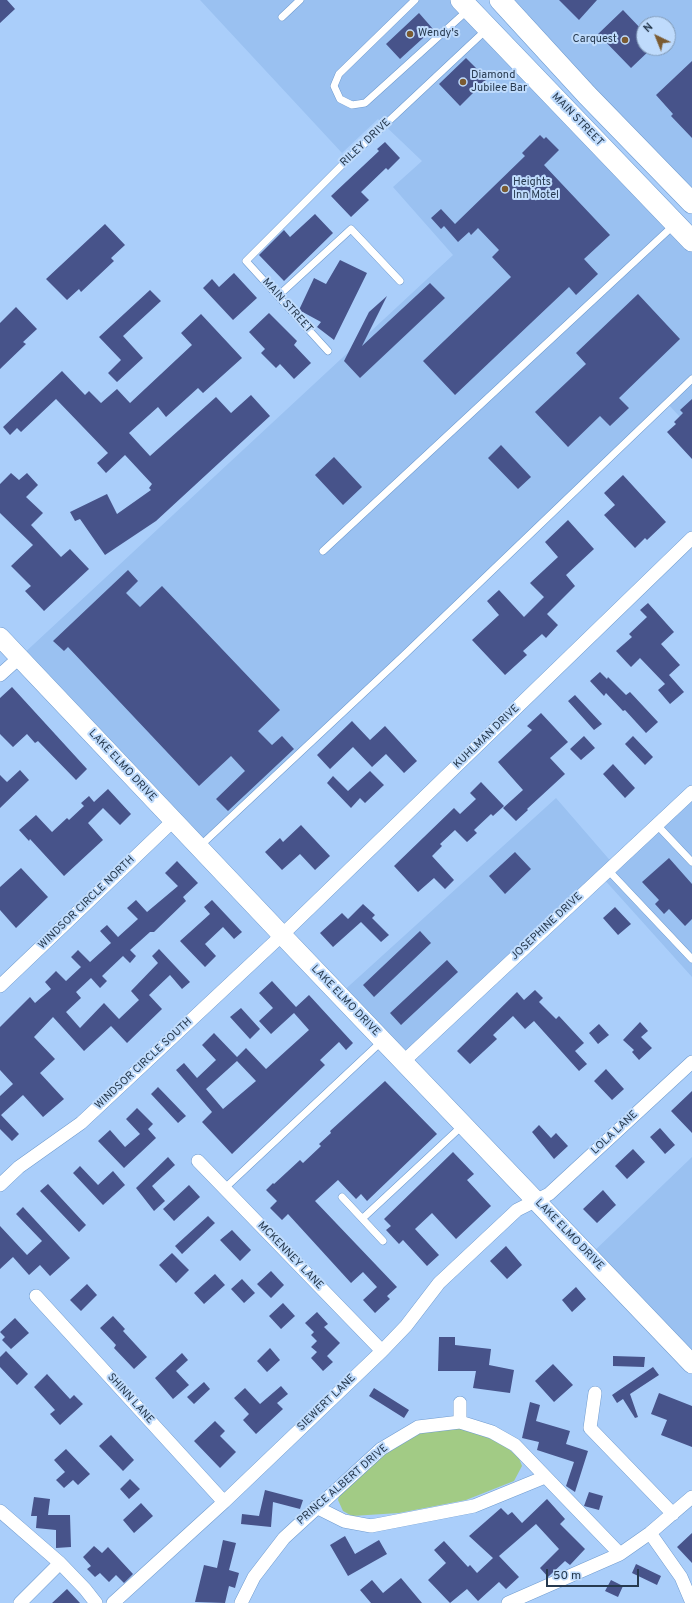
<!DOCTYPE html>
<style>
body{margin:0}
#map{position:relative;width:692px;height:1603px;overflow:hidden;background:#aacefa;font-family:Overpass,sans-serif}
canvas{display:block}
.north{position:absolute;left:636px;top:16px;width:40px;height:40px;box-sizing:border-box;background:#bfdbfc;border:1px solid #829bb7;border-radius:50%;rotate:317deg;font-size:11px;font-weight:700;line-height:16px;text-align:center;color:#273a4f}
.north::after{content:'';display:block;margin:auto;width:14px;height:18px;background:#7b5b31;clip-path:polygon(50% 0,100% 100%,50% 72%,0 100%)}
.scale{position:absolute;left:546px;top:1569px;width:93px;height:18px;box-sizing:border-box;border:2px solid #273a4f;border-top:0;padding-left:5px;font-size:12px;line-height:14px;white-space:nowrap;color:#273a4f;-webkit-text-stroke:3px #bfdbfc;paint-order:stroke}
</style>
<div id="map">
<canvas width="692" height="1603"></canvas>
<div class="north">N</div>
<div class="scale">50 m</div>
</div>
<script>
const c = document.querySelector('canvas').getContext('2d');
c.lineJoin = 'round';
function fill(path, color) { c.fillStyle = color; c.fill(path, 'evenodd'); }
const toPath = rows => new Path2D(rows.map(r => 'M' + r).join(''));
function strokePath(path, color, width, dash) { c.strokeStyle = color; c.lineWidth = width; c.lineCap = dash ? 'butt' : 'round'; c.setLineDash(dash || []); c.stroke(path); }
function label(font, color, halo, rows, align = 'center') {
  c.font = font + ' Overpass,sans-serif'; c.lineWidth = 4; c.setLineDash([]); c.textBaseline = 'middle'; c.strokeStyle = halo; c.fillStyle = color; for (const [text, x, y, turn = 0] of rows) {
    c.save(); c.translate(x, y); c.rotate((+turn || 0) * Math.PI / 180); c.textAlign = isNaN(turn) ? turn : align; if (halo) c.strokeText(text, 0, 0); c.fillText(text, 0, 0); c.restore();
  }
}
const built = toPath([
 [200,0,461,0,692,241,692,430,667,403,199,847,20,657,453,255,393,187,422,161,378,119,342,153],
 [501,0,692,0,692,203],
 [644,24,668,24,668,48,644,48],
 [692,792,692,977,602,877,403,1062,339,995,556,798,614,865],
 [692,1157,692,1364,589,1256]
]);
const green = toPath([
 [462,1427,503,1444,519,1458,522,1466,514,1481,466,1500,399,1513,352,1516,343,1511,338,1500,340,1492,383,1453,411,1434]
]);
const building = toPath([
 [0,0,7,0,15,9,0,23],
 [559,0,597,0,579,20],
 [623,10,644,32,644,48,652,48,631,68,598,34],
 [419,13,433,29,400,59,386,44],
 [466,58,487,79,460,106,439,84],
 [692,61,692,138,671,116,673,114,656,95],
 [540,135,544,139,546,137,559,150,544,165,610,235,584,259,598,274,576,295,569,287,455,395,423,361,511,277,492,257,499,250,478,228,471,235,469,232,458,242,444,226,441,229,431,218,441,209,455,224,525,156,522,153],
 [385,142,400,158,388,170,386,168,361,192,369,200,351,217,331,196,379,151,377,149],
 [315,214,333,233,284,281,259,255,284,230,290,237],
 [105,224,125,245,111,258,114,261,81,292,79,289,67,300,46,279],
 [340,260,367,273,334,340,317,327,321,322,299,310,314,278,326,284],
 [234,273,257,298,233,320,203,288,212,279,219,287],
 [430,283,445,298,360,378,344,361,369,312,387,296,362,346],
 [150,290,161,301,123,336,143,358,117,382,108,373,121,360,99,337],
 [638,294,680,339,619,398,629,408,610,426,600,416,568,447,535,412,586,364,576,353],
 [16,307,37,329,23,342,26,344,0,369,0,323],
 [269,313,297,341,294,345,311,363,294,379,280,364,276,368,261,353,265,349,249,332],
 [201,314,242,358,203,393,198,388,166,417,158,407,129,433,150,456,216,397,231,413,251,395,270,416,156,521,105,555,80,519,75,521,70,512,107,494,117,514,151,490,149,488,152,484,125,455,106,473,97,463,108,453,56,399,21,432,17,428,10,435,3,427,62,371,85,395,89,391,101,403,117,389,130,403,192,345,181,333],
 [692,399,692,459,667,432,676,424,674,422,683,413,680,410],
 [501,445,531,477,518,489,488,458],
 [334,457,362,487,343,505,315,475],
 [11,473,19,480,27,473,38,485,26,497,43,513,31,525,61,557,70,549,89,569,44,611,25,591,31,586,11,566,33,545,0,513,0,484],
 [623,475,666,522,647,540,645,538,635,548,604,515,615,505,604,493],
 [568,520,594,549,566,575,575,586,547,614,558,625,546,638,542,634,523,651,527,655,505,675,472,640,499,615,487,601,499,590,524,617,544,597,530,583,558,557,545,542],
 [128,570,138,581,126,593,140,607,162,586,280,710,258,731,272,745,282,736,294,749,228,811,216,799,245,771,231,756,199,786,68,647,64,651,53,641],
 [648,603,674,632,661,644,680,665,669,675,684,692,670,704,658,690,665,684,640,658,631,667,616,651,632,637,629,634,647,617,640,610],
 [600,672,607,679,608,677,626,695,630,692,658,722,646,733,625,710,623,711,606,693,604,696,590,681],
 [12,687,87,769,76,780,38,741,35,743,27,734,13,747,0,734,0,698],
 [575,695,602,724,594,730,568,701],
 [541,713,568,742,550,758,565,774,527,809,528,810,516,821,503,808,523,790,498,762,532,730,527,726],
 [352,721,370,740,385,726,417,761,404,773,386,754,372,767,353,747,330,769,317,755],
 [584,736,595,748,581,760,570,749],
 [633,736,653,757,645,765,625,744],
 [613,764,635,788,625,798,603,774],
 [20,770,29,780,0,808,0,775,7,782],
 [370,771,384,785,365,803,360,798,351,808,327,783,333,776,348,791],
 [481,782,504,806,493,816,491,814,474,830,477,833,467,842,455,830,440,844,442,846,432,856,454,880,445,889,434,878,418,892,394,866,454,808,460,814,476,799,470,793],
 [108,789,131,814,120,825,103,808,88,823,103,840,64,876,30,839,29,841,19,830,36,815,52,832,67,818,69,820,84,806,81,803,89,796,94,802],
 [301,825,330,856,315,870,300,854,282,870,265,852,280,838,283,842],
 [515,852,531,869,505,894,489,876],
 [669,858,692,884,692,919,685,926,669,909,664,914,655,904,659,900,642,882],
 [177,861,198,883,183,897,186,901,154,932,150,932,130,950,136,956,130,963,123,956,102,976,107,981,100,988,91,978,76,992,81,998,66,1012,80,1028,104,1003,119,1019,139,1000,131,991,158,963,152,956,159,949,190,982,182,989,170,975,149,995,162,1009,127,1043,111,1026,84,1051,53,1017,34,1037,55,1059,40,1073,64,1099,43,1117,23,1095,1,1115,19,1134,12,1141,0,1129,0,1096,13,1084,0,1070,0,1027,30,997,35,1003,51,989,45,982,56,971,66,981,81,967,71,957,78,950,90,962,111,943,100,931,107,925,118,937,138,919,127,908,136,900,147,912,178,886,165,873],
 [21,868,48,897,16,928,0,910,0,887],
 [212,900,242,932,234,939,223,927,205,944,216,956,205,967,180,941,210,914,204,907],
 [363,904,375,915,372,918,389,935,381,942,361,922,333,947,320,933,342,913,348,919],
 [615,907,631,924,618,935,603,918],
 [420,931,431,943,374,997,363,985],
 [447,960,458,972,401,1025,390,1013],
 [272,981,296,1007,309,995,353,1043,346,1050,339,1042,320,1060,325,1065,232,1154,202,1122,212,1112,176,1070,184,1063,197,1078,216,1060,202,1045,214,1033,237,1057,246,1048,266,1069,288,1049,309,1030,294,1013,271,1034,259,1021,273,1008,259,993],
 [237,1061,256,1081,223,1109,206,1089],
 [535,990,543,998,539,1002,556,1019,559,1016,584,1043,575,1051,587,1064,579,1071,534,1021,525,1029,513,1016,493,1035,497,1039,470,1064,457,1051,517,992,524,1000],
 [241,1008,260,1029,250,1039,230,1017],
 [640,1022,648,1031,641,1037,652,1048,639,1060,632,1052,634,1050,623,1040],
 [599,1024,609,1035,598,1044,589,1033],
 [606,1069,624,1089,612,1100,594,1081],
 [385,1081,437,1134,367,1201,361,1194,356,1199,338,1180,315,1201,397,1287,387,1296,390,1299,375,1313,363,1300,377,1287,363,1272,351,1283,288,1214,282,1220,270,1208,277,1201,266,1190,273,1183,274,1184,300,1160,303,1163,321,1146,319,1144,331,1133,330,1131],
 [158,1087,186,1116,178,1123,151,1094],
 [692,1091,692,1133,671,1111],
 [137,1108,153,1124,148,1129,156,1138,124,1168,98,1141,110,1130,125,1147,140,1134,126,1119],
 [539,1125,551,1138,556,1133,568,1146,554,1159,532,1132],
 [660,1128,675,1145,665,1154,650,1137],
 [633,1149,645,1162,627,1179,615,1166],
 [453,1152,474,1174,467,1180,491,1206,456,1239,432,1213,415,1229,439,1255,427,1266,403,1240,399,1244,386,1230,391,1226,384,1219],
 [168,1157,175,1165,152,1186,165,1201,154,1211,136,1188],
 [80,1166,98,1185,113,1171,125,1185,103,1205,73,1173],
 [48,1184,86,1225,79,1232,40,1191],
 [189,1185,200,1197,174,1221,163,1209],
 [603,1190,616,1205,597,1223,583,1209],
 [23,1207,70,1258,50,1276,40,1265,29,1275,13,1257,0,1269,0,1226,27,1255,42,1241,16,1214],
 [208,1216,215,1223,182,1254,175,1246],
 [232,1230,251,1250,240,1261,220,1240],
 [506,1246,522,1265,507,1279,490,1261],
 [172,1253,189,1270,176,1283,159,1265],
 [271,1271,284,1285,271,1298,257,1284],
 [215,1274,225,1285,204,1304,194,1293],
 [242,1279,255,1293,244,1303,231,1289],
 [87,1284,97,1295,81,1311,70,1300],
 [576,1287,586,1299,572,1312,562,1300],
 [283,1303,295,1316,281,1329,269,1316],
 [317,1312,328,1324,324,1327,340,1343,327,1356,333,1362,323,1371,311,1358,317,1352,311,1347,317,1341,311,1335,314,1332,305,1323],
 [113,1316,125,1329,123,1331,147,1357,134,1369,114,1348,116,1345,100,1328],
 [15,1318,29,1333,11,1349,2,1340,5,1337,0,1332],
 [439,1337,455,1337,455,1345,491,1349,489,1365,514,1370,510,1393,473,1388,476,1371,438,1371],
 [270,1348,280,1360,267,1372,257,1361],
 [6,1351,28,1374,17,1385,0,1367,0,1357],
 [182,1353,188,1360,176,1371,189,1385,173,1399,155,1378],
 [613,1356,645,1357,644,1367,613,1366],
 [553,1364,573,1385,554,1402,535,1381],
 [653,1367,659,1375,630,1394,638,1417,635,1418,623,1399,617,1403,612,1395],
 [47,1374,70,1399,74,1395,83,1404,60,1425,50,1414,55,1410,34,1387],
 [204,1382,210,1389,194,1404,187,1397],
 [281,1386,288,1394,277,1403,283,1409,256,1434,243,1420,249,1414,234,1398,245,1388,260,1404],
 [374,1388,409,1410,404,1418,369,1396],
 [659,1393,692,1406,692,1447,661,1435,667,1420,651,1414],
 [530,1402,540,1405,536,1421,570,1431,566,1444,588,1451,575,1492,566,1486,574,1462,537,1450,539,1442,522,1438],
 [215,1421,225,1431,220,1436,236,1452,220,1468,194,1441],
 [111,1435,134,1460,123,1471,99,1446],
 [66,1449,90,1474,78,1485,73,1480,64,1488,56,1480,65,1472,54,1460],
 [130,1479,140,1489,129,1499,120,1489],
 [265,1490,303,1500,300,1509,273,1502,271,1527,241,1524,242,1514,259,1516],
 [589,1492,603,1496,599,1510,584,1506],
 [34,1497,50,1499,48,1515,70,1515,71,1547,56,1548,56,1530,36,1528,37,1516,31,1516],
 [547,1499,565,1519,560,1524,585,1549,570,1565,565,1561,548,1577,540,1568,559,1549,536,1524,499,1556,519,1577,506,1589,499,1582,478,1601,467,1589,450,1603,428,1580,446,1563,434,1550,444,1541,468,1567,470,1565,477,1573,493,1558,469,1536,501,1508,508,1515,512,1512,522,1523],
 [141,1503,153,1516,134,1533,123,1520],
 [692,1533,692,1563,677,1547],
 [345,1536,355,1554,379,1540,387,1554,348,1576,330,1545],
 [223,1540,236,1543,229,1570,239,1573,235,1588,229,1586,225,1603,195,1602,204,1565,217,1568],
 [94,1546,102,1553,108,1547,133,1574,124,1583,116,1575,109,1582,100,1573,95,1577,87,1569,91,1566,83,1557],
 [636,1564,661,1576,657,1585,632,1573],
 [401,1578,422,1603,371,1603,360,1590,372,1580,383,1593],
 [611,1580,623,1586,618,1597,605,1591],
 [67,1589,80,1603,52,1603]
]);
const lane = toPath([
 [415,0,339,74,334,86,340,99,352,105,365,103,469,9],
 [282,17,300,0],
 [278,296,351,229,400,281],
 [328,351,246,261,345,162,487,29],
 [323,551,674,225],
 [657,825,692,862],
 [199,847,402,657,692,379],
 [608,870,692,959],
 [225,1188,382,1041],
 [342,1197,383,1241],
 [363,1218,463,1125]
]);
const street = toPath([
 [0,675,20,657],
 [0,986,174,820],
 [403,1062,692,792],
 [198,1161,382,1351],
 [0,1185,19,1167,81,1123,282,935,692,538],
 [36,1296,224,1502],
 [595,1393,590,1428,673,1514],
 [460,1403,460,1422],
 [316,1507,344,1521,371,1526,474,1506,545,1477],
 [0,1511,60,1563,85,1589,96,1603],
 [650,1533,681,1577,692,1603],
 [20,1603,60,1563],
 [113,1603,224,1502,382,1351,406,1326,439,1283,517,1210,549,1194,692,1062],
 [241,1603,254,1577,284,1538,381,1449,418,1427,460,1422,492,1432,515,1445,620,1554],
 [508,1603,620,1554,650,1533,692,1497]
]);
const secondary = toPath([
 [0,637,282,935,692,1364]
]);
const primary = toPath([
 [461,0,692,241],
 [500,0,587,95,692,203]
]);
const markers = [
 [410,34,4,"#7b5b31"],
 [625,40,4,"#7b5b31"],
 [463,82,4,"#7b5b31"],
 [505,189,4,"#7b5b31"]
];
const poiNames = [
 ["Wendy's",418,34],
 ["Carquest",617,40,"right"],
 ["Diamond",471,76],
 ["Jubilee Bar",471,89],
 ["Heights",513,183],
 ["Inn Motel",513,196]
];
const streetNames = [
 ["MAIN STREET",577,120,46],
 ["RILEY DRIVE",366,143,-43],
 ["MAIN STREET",287,306,48],
 ["KUHLMAN DRIVE",487,737,-44],
 ["LAKE ELMO DRIVE",122,766,47],
 ["WINDSOR CIRCLE NORTH",87,903,-44],
 ["JOSEPHINE DRIVE",547,927,-43],
 ["LAKE ELMO DRIVE",345,1001,46],
 ["WINDSOR CIRCLE SOUTH",144,1064,-43],
 ["LOLA LANE",615,1133,-43],
 ["LAKE ELMO DRIVE",569,1235,46],
 ["MCKENNEY LANE",290,1256,46],
 ["SHINN LANE",130,1399,48],
 ["SIEWERT LANE",327,1403,-44],
 ["PRINCE ALBERT DRIVE",343,1485,-41]
];
fill(built, '#9ac1f1');
fill(green, '#a2cb85');
fill(building, '#47538a');
strokePath(lane, '#6f9bcf', 8);
strokePath(street, '#6f9bcf', 14);
strokePath(secondary, '#6f9bcf', 20);
strokePath(primary, '#6f9bcf', 22);
strokePath(lane, '#fff', 7);
strokePath(street, '#fff', 13);
strokePath(secondary, '#fff', 19);
strokePath(primary, '#fff', 21);
for (const [x, y, r, color] of markers) { const dot = new Path2D(); dot.arc(x, y, r, 0, 2 * Math.PI); c.fillStyle = color; c.fill(dot); strokePath(dot, '#bfdbfc', 1.5); }
label('11px', '#273a4f', '#bfdbfc', poiNames, 'left');
label('11px', '#273a4f', '#bfdbfc', streetNames);
</script>
